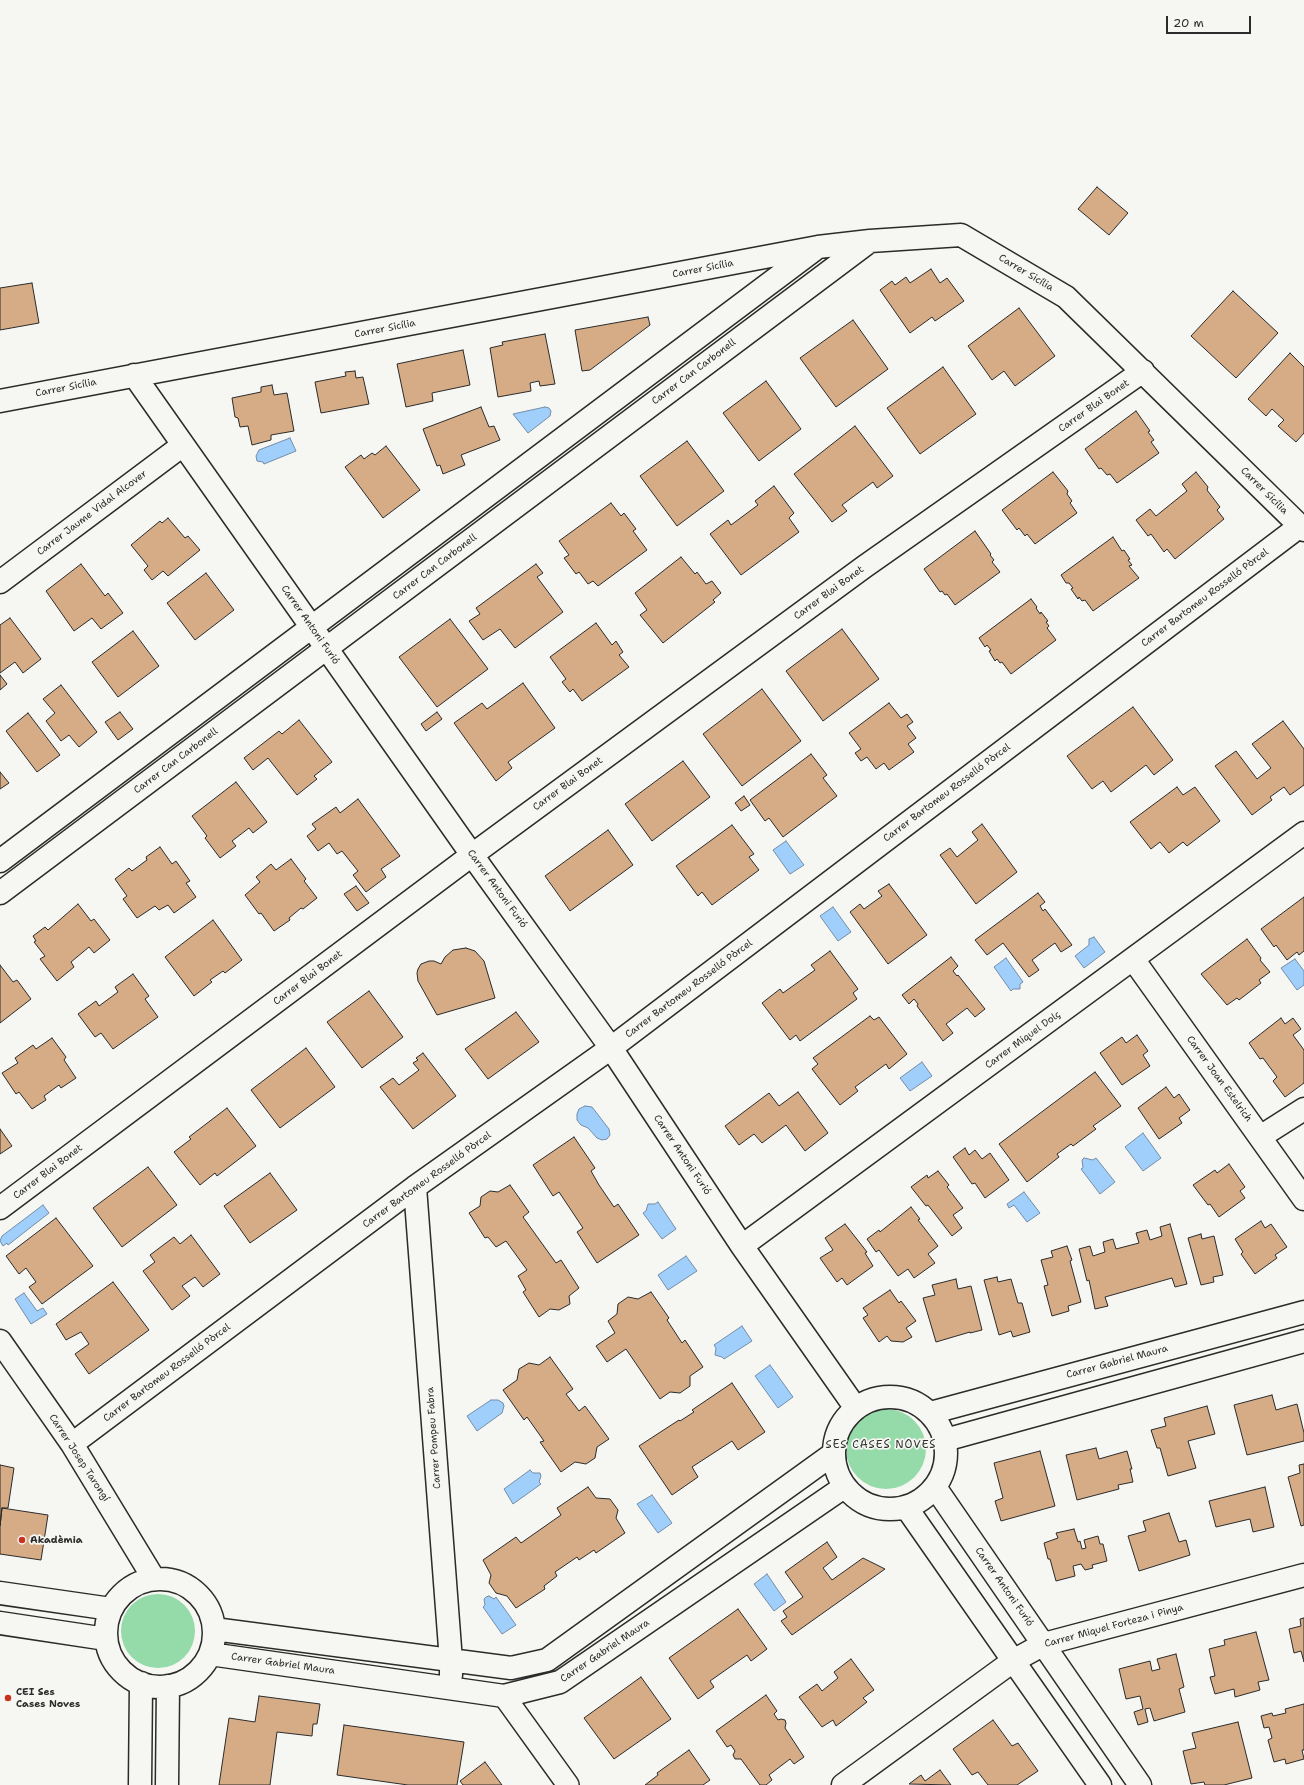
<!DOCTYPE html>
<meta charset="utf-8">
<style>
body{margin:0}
#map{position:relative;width:1304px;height:1785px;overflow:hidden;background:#f6f6f2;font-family:"Shantell Sans",sans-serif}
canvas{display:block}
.scale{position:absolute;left:1166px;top:16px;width:85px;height:18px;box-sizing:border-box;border:2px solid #2b2b2b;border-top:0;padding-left:5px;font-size:12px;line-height:14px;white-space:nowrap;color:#2b2b2b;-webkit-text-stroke:3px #f6f6f2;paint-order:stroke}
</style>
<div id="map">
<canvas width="1304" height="1785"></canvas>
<div class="scale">20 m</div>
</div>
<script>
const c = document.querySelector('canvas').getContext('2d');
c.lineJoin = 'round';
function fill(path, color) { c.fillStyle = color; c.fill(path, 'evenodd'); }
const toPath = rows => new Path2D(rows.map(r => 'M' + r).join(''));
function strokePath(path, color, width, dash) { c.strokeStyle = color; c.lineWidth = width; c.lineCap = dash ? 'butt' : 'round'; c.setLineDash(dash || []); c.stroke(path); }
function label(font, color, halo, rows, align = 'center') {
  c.font = font + ' "Shantell Sans",sans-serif'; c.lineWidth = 3.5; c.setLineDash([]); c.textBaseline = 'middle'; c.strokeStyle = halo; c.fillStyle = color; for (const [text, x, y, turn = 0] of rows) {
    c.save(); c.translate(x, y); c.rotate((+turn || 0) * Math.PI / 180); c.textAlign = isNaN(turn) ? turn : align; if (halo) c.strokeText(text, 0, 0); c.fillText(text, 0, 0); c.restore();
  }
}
const green = toPath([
 '846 1449a40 40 0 1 1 80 0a40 40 0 1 1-80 0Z',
 '121 1631a37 37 0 1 1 74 0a37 37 0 1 1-74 0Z'
]);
const water = toPath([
 [545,407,549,408,551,411,550,416,528,433,513,414,545,407],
 [290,438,296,451,264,464,263,462,257,461,256,456,259,450,290,438],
 [786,841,804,865,790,874,773,850,786,841],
 [833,907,851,932,838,941,820,916,833,907],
 [1094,937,1105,952,1084,968,1075,956,1089,945,1089,939,1094,937],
 [1006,958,1023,982,1020,984,1020,989,1013,989,1011,991,994,967,1006,958],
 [1295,959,1304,971,1304,985,1297,990,1281,968,1295,959],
 [922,1062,932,1076,910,1091,900,1078,922,1062],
 [585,1106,592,1107,609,1129,610,1135,607,1139,602,1140,597,1138,588,1128,581,1125,577,1120,577,1114,579,1109,585,1106],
 [1143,1133,1161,1158,1143,1171,1125,1147,1143,1133],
 [1084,1158,1093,1160,1096,1158,1115,1182,1100,1194,1081,1169,1083,1168,1082,1160,1084,1158],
 [1024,1192,1040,1213,1027,1222,1014,1205,1009,1208,1007,1204,1024,1192],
 [658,1202,676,1229,662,1239,643,1213,646,1211,648,1204,655,1204,658,1202],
 [43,1205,49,1213,8,1245,7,1243,3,1246,0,1241,2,1236,43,1205],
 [686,1256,697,1271,668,1290,658,1275,686,1256],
 [24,1293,37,1311,43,1308,47,1314,31,1324,15,1299,24,1293],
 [742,1326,752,1341,724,1359,722,1357,715,1355,716,1348,714,1345,742,1326],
 [770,1365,793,1397,778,1408,755,1376,770,1365],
 [491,1400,498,1400,503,1403,504,1406,502,1413,477,1431,467,1416,491,1400],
 [530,1470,533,1473,540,1473,541,1476,539,1482,541,1484,513,1504,504,1489,530,1470],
 [652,1495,672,1523,658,1533,637,1504,652,1495],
 [767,1574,786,1602,774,1611,754,1584,767,1574],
 [489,1596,494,1599,496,1597,516,1625,502,1634,483,1607,485,1605,484,1599,486,1597,489,1596]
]);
const building = toPath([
 [1097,187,1128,213,1109,235,1078,209,1097,187],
 [931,269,940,283,947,278,964,301,935,321,932,317,910,333,880,290,892,281,895,285,906,277,910,283,931,269],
 [32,283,39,323,0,330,0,288,32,283],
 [1233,291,1278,333,1236,378,1191,336,1233,291],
 [1019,308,1055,356,1015,386,1004,371,992,380,968,346,1019,308],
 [648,317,650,325,590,370,582,371,575,330,648,317],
 [853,320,888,369,836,407,800,358,853,320],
 [545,334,555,384,540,386,539,381,530,383,531,391,498,397,490,348,503,345,502,342,545,334],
 [463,350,470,385,432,393,433,401,406,407,397,364,463,350],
 [1290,353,1304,367,1304,433,1296,442,1278,426,1284,420,1272,409,1266,416,1248,399,1290,353],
 [943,367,976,414,920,454,887,408,943,367],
 [355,371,356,378,363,377,369,404,321,413,315,382,346,376,345,372,355,371],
 [766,381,801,429,759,461,723,413,766,381],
 [272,385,274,395,287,393,294,431,271,435,271,440,252,445,248,426,240,427,238,418,235,417,232,398,261,392,261,387,272,385],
 [481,407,489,427,494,426,500,440,461,455,465,465,443,474,440,465,437,466,423,429,481,407],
 [1136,411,1150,431,1148,432,1154,440,1151,442,1159,453,1117,483,1110,474,1107,475,1101,468,1099,469,1085,449,1136,411],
 [855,426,893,476,877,488,873,482,842,505,847,511,832,522,794,474,855,426],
 [687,441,724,491,677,526,640,476,687,441],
 [386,446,420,490,383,518,345,467,361,455,364,459,372,453,375,455,386,446],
 [1053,472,1068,491,1067,494,1072,501,1070,503,1077,513,1035,544,1027,534,1025,536,1019,528,1017,530,1002,510,1053,472],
 [1196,472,1208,487,1207,490,1220,507,1217,510,1224,519,1175,559,1167,549,1164,552,1151,534,1148,536,1136,520,1150,509,1156,516,1187,491,1182,484,1196,472],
 [774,486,794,513,789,518,799,532,741,575,710,534,728,520,731,525,758,505,755,501,774,486],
 [611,503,621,516,624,513,636,529,633,531,647,550,598,586,593,581,588,584,579,572,576,574,564,558,569,555,559,541,611,503],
 [168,518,185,538,188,536,200,550,168,576,163,571,152,580,144,570,148,566,131,545,160,521,162,523,168,518],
 [975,531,991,554,990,555,994,560,992,562,1000,572,955,605,947,594,945,595,942,591,940,592,924,569,975,531],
 [1113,537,1122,551,1124,550,1130,559,1128,560,1132,565,1129,566,1139,578,1093,611,1085,600,1082,601,1079,597,1078,599,1071,589,1073,588,1069,583,1066,583,1061,575,1113,537],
 [681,557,695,574,697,572,706,584,712,581,721,593,713,600,715,602,663,643,640,615,647,610,635,593,681,557],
 [81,564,105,596,108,593,123,613,101,629,92,618,74,631,46,591,81,564],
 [536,564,543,573,537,577,563,612,515,648,500,629,483,640,469,621,480,614,476,608,536,564],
 [206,573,234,610,195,640,167,603,206,573],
 [1031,599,1037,607,1036,608,1040,614,1041,612,1048,621,1046,622,1049,626,1047,628,1056,640,1011,674,1002,662,1000,663,997,659,995,661,989,651,991,650,987,645,985,647,979,638,1031,599],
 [10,618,41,659,23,673,15,662,0,673,0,625,10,618],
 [450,619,488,669,437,707,399,657,450,619],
 [596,623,612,645,616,641,623,652,619,655,629,667,582,701,573,689,570,692,562,682,566,679,550,657,596,623],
 [842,629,879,679,823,721,786,671,842,629],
 [133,631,159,666,118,697,92,662,133,631],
 [0,675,7,684,0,690,0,675],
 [523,683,555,728,508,762,512,768,496,781,454,723,482,703,487,709,523,683],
 [61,685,97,732,79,747,69,735,61,741,46,721,55,713,43,699,61,685],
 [762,689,801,741,742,786,703,734,762,689],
 [889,703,901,718,907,714,913,722,907,726,916,738,908,744,914,752,889,770,884,763,876,769,867,757,861,761,855,753,861,749,849,733,889,703],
 [1133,707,1173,760,1154,775,1146,765,1111,792,1103,781,1092,789,1067,756,1133,707],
 [120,712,133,729,118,740,105,722,120,712],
 [437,712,442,719,426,731,421,724,437,712],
 [28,713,60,755,37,772,6,731,28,713],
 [299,720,332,762,314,776,317,779,297,795,268,758,253,770,244,758,279,731,282,734,299,720],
 [1283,721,1304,749,1304,785,1290,795,1284,787,1270,797,1272,800,1252,815,1215,766,1236,751,1257,779,1271,768,1252,744,1283,721],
 [811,754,827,775,823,778,837,796,783,837,769,818,765,821,750,800,811,754],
 [683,761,710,797,652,841,625,804,683,761],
 [0,772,9,783,0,789,0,772],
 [236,782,267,822,253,833,249,828,232,841,236,846,220,858,205,838,207,836,192,816,236,782],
 [1177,787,1183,795,1195,787,1220,821,1187,846,1183,842,1169,853,1160,842,1151,849,1130,822,1177,787],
 [744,796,750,805,741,811,735,803,744,796],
 [358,799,400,856,381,869,386,877,366,892,353,875,358,871,342,851,337,854,329,843,318,851,307,836,316,829,312,824,336,807,340,813,358,799],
 [982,824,1017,872,976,904,940,855,950,848,957,857,978,840,972,832,982,824],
 [732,825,754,854,749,857,759,870,712,905,702,892,698,896,676,866,732,825],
 [608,830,633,865,570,911,545,876,608,830],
 [160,847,172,864,176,861,190,881,186,883,196,897,174,913,168,905,159,910,155,906,137,918,123,899,127,896,115,879,129,868,132,871,147,860,146,857,160,847],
 [291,859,306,879,304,881,317,898,303,909,301,908,289,918,290,920,274,931,261,913,259,914,245,895,260,882,256,877,271,864,276,870,291,859],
 [889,884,927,935,888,964,850,912,860,904,864,909,882,896,878,891,889,884],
 [356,886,369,903,357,911,344,894,356,886],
 [1038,893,1045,902,1040,906,1043,911,1045,909,1072,945,1061,952,1055,943,1032,960,1039,970,1029,977,1003,943,987,955,975,940,1038,893],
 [1304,897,1304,951,1299,955,1297,952,1287,960,1276,945,1274,947,1261,929,1304,897],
 [78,904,91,921,94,919,110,940,94,953,89,947,71,962,74,967,57,981,40,959,45,956,34,942,36,941,33,936,45,927,48,930,78,904],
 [213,920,242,960,225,973,223,971,210,980,212,982,194,996,165,957,213,920],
 [1247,939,1261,958,1260,960,1270,972,1259,980,1261,983,1239,1000,1237,998,1227,1005,1201,974,1247,939],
 [466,948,475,951,484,961,495,998,437,1015,418,981,417,973,418,969,421,964,429,961,434,961,441,964,445,957,453,950,466,948],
 [830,951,858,989,853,993,857,999,800,1041,796,1035,790,1040,762,1003,780,989,783,993,815,970,811,965,830,951],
 [951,957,958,966,953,971,957,976,958,975,985,1009,975,1017,967,1008,946,1024,953,1033,943,1041,917,1006,918,1004,914,999,909,1004,902,995,951,957],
 [0,965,13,982,17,980,31,999,0,1023,0,965],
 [133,974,149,996,145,999,158,1017,113,1049,101,1033,95,1037,78,1014,96,1001,99,1006,118,992,115,987,133,974],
 [369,991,403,1037,362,1068,327,1022,369,991],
 [516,1012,539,1042,488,1079,465,1049,516,1012],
 [870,1016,874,1020,879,1017,907,1054,889,1069,886,1064,855,1087,858,1091,840,1105,812,1069,818,1064,813,1058,870,1016],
 [1281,1018,1285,1024,1293,1018,1301,1029,1293,1035,1304,1050,1304,1083,1285,1097,1273,1081,1277,1077,1263,1058,1260,1059,1249,1043,1281,1018],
 [1137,1035,1148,1051,1143,1055,1150,1066,1122,1085,1100,1053,1122,1037,1126,1043,1137,1035],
 [52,1038,66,1057,64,1060,76,1078,61,1088,59,1085,44,1096,46,1100,32,1109,19,1092,16,1094,2,1073,18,1063,15,1058,33,1045,36,1049,52,1038],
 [306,1048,335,1087,280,1128,251,1090,306,1048],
 [423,1053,456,1096,413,1129,380,1087,393,1078,399,1085,419,1070,413,1063,418,1060,416,1058,423,1053],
 [1095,1072,1121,1106,1093,1126,1096,1129,1073,1146,1071,1144,1057,1154,1059,1157,1027,1182,999,1144,1095,1072],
 [1166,1087,1174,1098,1179,1094,1190,1110,1179,1118,1182,1123,1159,1139,1138,1108,1166,1087],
 [798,1092,828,1133,805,1151,786,1125,762,1143,754,1134,739,1145,725,1126,769,1093,779,1106,798,1092],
 [227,1108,256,1146,217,1176,215,1173,200,1185,174,1152,191,1139,189,1137,227,1108],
 [0,1129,12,1146,0,1154,0,1129],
 [574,1137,595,1168,591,1171,599,1185,614,1207,618,1204,639,1235,597,1263,577,1232,583,1228,559,1192,553,1196,533,1165,574,1137],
 [965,1148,969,1155,975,1150,982,1159,990,1153,1009,1180,985,1198,975,1183,972,1184,953,1157,965,1148],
 [1229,1164,1245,1187,1240,1191,1245,1198,1219,1217,1210,1204,1208,1205,1193,1185,1215,1170,1217,1173,1229,1164],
 [148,1167,177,1205,122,1247,93,1208,148,1167],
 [938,1171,949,1185,947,1187,963,1208,953,1215,962,1228,952,1236,928,1205,926,1206,911,1187,927,1175,928,1178,938,1171],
 [270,1173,297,1210,250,1243,224,1206,270,1173],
 [510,1185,529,1212,523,1217,556,1263,561,1260,579,1288,569,1296,570,1304,559,1310,550,1309,539,1317,523,1292,526,1290,518,1276,527,1270,506,1241,496,1247,488,1237,485,1238,469,1213,480,1206,481,1197,490,1191,498,1192,510,1185],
 [911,1207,920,1219,918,1220,938,1246,928,1254,935,1263,914,1278,908,1269,898,1276,879,1250,876,1252,867,1239,879,1230,880,1232,911,1207],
 [56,1218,93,1266,42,1304,29,1287,36,1282,26,1268,19,1274,6,1256,56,1218],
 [1261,1221,1265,1228,1271,1224,1287,1247,1275,1255,1277,1258,1255,1274,1241,1254,1243,1252,1235,1239,1261,1221],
 [845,1224,867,1252,865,1253,873,1266,847,1285,842,1278,837,1282,820,1258,833,1250,825,1238,845,1224],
 [1170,1224,1187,1284,1175,1287,1172,1278,1105,1297,1108,1306,1095,1309,1089,1280,1087,1281,1079,1249,1090,1246,1093,1256,1105,1252,1103,1242,1113,1239,1116,1249,1139,1243,1136,1233,1147,1230,1150,1240,1162,1236,1160,1227,1170,1224],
 [1201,1234,1202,1239,1214,1236,1223,1275,1213,1277,1214,1282,1201,1285,1188,1238,1201,1234],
 [191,1235,220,1274,203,1287,195,1277,182,1286,190,1296,172,1310,143,1271,155,1262,150,1255,174,1237,180,1244,191,1235],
 [1067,1246,1072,1260,1070,1261,1081,1302,1068,1306,1069,1311,1052,1316,1044,1286,1048,1285,1041,1260,1053,1257,1051,1251,1067,1246],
 [997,1277,998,1282,1011,1279,1018,1303,1022,1303,1030,1332,1013,1337,1011,1331,999,1335,984,1280,997,1277],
 [956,1279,958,1289,971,1286,982,1330,970,1333,970,1332,936,1342,923,1298,935,1295,932,1285,956,1279],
 [113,1282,149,1330,89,1374,75,1354,89,1344,81,1332,66,1340,56,1324,113,1282],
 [890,1290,899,1303,901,1301,916,1321,906,1328,912,1337,903,1342,891,1341,887,1336,879,1342,863,1318,868,1315,863,1308,890,1290],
 [651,1292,669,1318,667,1320,682,1343,685,1340,703,1367,690,1376,690,1386,680,1393,670,1392,660,1399,626,1349,607,1362,596,1346,615,1333,608,1321,617,1314,618,1304,628,1297,638,1299,651,1292],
 [550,1357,573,1389,566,1394,579,1411,585,1406,609,1439,597,1447,595,1458,586,1464,575,1462,561,1472,540,1442,544,1441,527,1417,524,1420,503,1390,517,1380,519,1369,529,1363,539,1365,550,1357],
 [732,1383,765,1432,738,1450,732,1441,692,1467,698,1477,672,1495,639,1446,679,1420,680,1421,694,1412,692,1410,732,1383],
 [1272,1395,1276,1410,1297,1404,1304,1433,1304,1441,1247,1455,1234,1405,1272,1395],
 [1207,1406,1215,1434,1188,1441,1196,1468,1168,1476,1160,1448,1157,1448,1151,1430,1166,1426,1164,1418,1207,1406],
 [1096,1448,1099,1459,1127,1451,1132,1469,1130,1469,1133,1482,1118,1485,1119,1489,1077,1500,1066,1455,1096,1448],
 [1040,1451,1055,1506,1001,1521,995,1501,1003,1498,994,1463,1040,1451],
 [1304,1464,1304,1525,1301,1526,1288,1477,1300,1473,1299,1465,1304,1464],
 [0,1465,14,1468,8,1508,2,1508,0,1526,0,1465],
 [588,1487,596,1498,610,1499,618,1510,616,1518,625,1533,596,1553,594,1550,579,1560,577,1557,555,1572,557,1576,544,1586,545,1589,516,1608,507,1596,496,1593,489,1583,491,1575,483,1560,516,1537,521,1543,561,1515,557,1508,588,1487],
 [1265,1487,1274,1527,1253,1532,1250,1519,1216,1527,1209,1501,1265,1487],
 [2,1508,48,1515,41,1560,0,1554,0,1526,2,1508],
 [1169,1513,1179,1542,1186,1540,1190,1555,1139,1571,1128,1536,1146,1531,1143,1521,1169,1513],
 [1074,1529,1078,1542,1080,1541,1082,1549,1086,1548,1084,1540,1098,1536,1100,1544,1103,1544,1107,1561,1092,1565,1093,1568,1085,1570,1081,1564,1073,1566,1075,1576,1056,1581,1050,1559,1048,1559,1044,1543,1058,1538,1056,1533,1074,1529],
 [827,1542,837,1557,823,1568,832,1580,863,1558,885,1569,792,1635,781,1621,787,1617,783,1611,803,1597,785,1572,827,1542],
 [738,1609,767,1649,751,1661,747,1655,710,1681,714,1687,698,1699,669,1658,738,1609],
 [1304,1618,1304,1662,1301,1651,1294,1653,1289,1629,1301,1626,1300,1619,1304,1618],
 [1256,1632,1269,1680,1258,1682,1260,1690,1235,1697,1234,1689,1215,1694,1210,1677,1215,1676,1209,1649,1225,1645,1224,1640,1256,1632],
 [1176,1654,1184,1687,1179,1689,1185,1712,1154,1721,1150,1708,1145,1709,1148,1722,1138,1725,1134,1712,1143,1709,1140,1696,1126,1699,1119,1669,1150,1661,1152,1671,1160,1669,1157,1659,1176,1654],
 [851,1659,874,1690,863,1698,867,1702,836,1726,833,1720,822,1727,799,1697,817,1684,822,1691,838,1678,834,1672,851,1659],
 [641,1677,671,1719,614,1759,584,1718,641,1677],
 [766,1695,777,1711,774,1714,778,1720,781,1719,785,1720,786,1723,785,1728,804,1757,794,1764,790,1759,769,1775,772,1780,766,1785,760,1785,741,1759,735,1759,733,1755,735,1751,731,1745,727,1747,716,1731,766,1695],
 [259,1696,320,1704,317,1724,313,1724,312,1736,277,1732,270,1785,219,1785,229,1718,255,1722,259,1696],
 [1304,1704,1304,1750,1302,1750,1304,1759,1286,1764,1285,1759,1274,1762,1268,1740,1272,1738,1269,1727,1264,1728,1261,1716,1272,1713,1273,1716,1286,1713,1285,1709,1304,1704],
 [993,1720,1012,1746,1018,1743,1038,1771,1017,1785,988,1785,978,1772,972,1775,953,1749,993,1720],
 [1238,1722,1252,1778,1224,1785,1205,1785,1204,1782,1191,1784,1183,1751,1196,1748,1192,1733,1238,1722],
 [344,1725,464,1742,457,1785,408,1785,337,1775,344,1725],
 [689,1750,710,1780,703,1785,645,1785,658,1775,657,1773,689,1750],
 [485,1762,502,1785,463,1785,460,1781,485,1762],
 [940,1770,951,1785,909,1784,921,1775,925,1781,940,1770]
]);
const pedestrian = toPath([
 [504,1696,568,1785]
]);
const minor = toPath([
 [134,375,472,855,611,1048,742,1246,855,1407],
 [0,401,818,247,870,241,961,235,1066,297,1304,530],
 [0,582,183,445],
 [0,861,814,250],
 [0,893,870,241],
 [1133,959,1304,1199],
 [1260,1137,1304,1109],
 [415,1187,451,1661,451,1675],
 [0,1208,472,855,864,567,1143,371],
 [742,1246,1304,833],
 [0,1341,72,1444,154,1579],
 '834 1453a56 56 0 1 1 112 0a56 56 0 1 1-112 0Z',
 [930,1413,1304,1312],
 [945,1440,1304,1341],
 [72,1444,415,1187,611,1048,1300,526],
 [935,1487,1140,1785],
 [906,1507,1100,1785],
 '106 1633a54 54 0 1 1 108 0a54 54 0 1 1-108 0Z',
 [0,1593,111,1609],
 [0,1623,106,1639],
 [214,1629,511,1668,547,1660,833,1454],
 [210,1654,504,1696,560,1682,844,1487],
 [140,1785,141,1683],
 [167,1785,168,1686],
 [843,1785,1013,1661,1044,1644,1304,1575]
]);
const markers = [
 [22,1540,4,"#c8321e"],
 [8,1698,4,"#c8321e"]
];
const streetNames = [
 ["Carrer Sicília",703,269,-11],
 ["Carrer Sicília",1026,273,31],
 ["Carrer Sicília",385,329,-11],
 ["Carrer Can Carbonell",694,372,-37],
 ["Carrer Sicília",66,388,-11],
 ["Carrer Blai Bonet",1094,406,-35],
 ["Carrer Sicília",1264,491,45],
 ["Carrer Jaume Vidal Alcover",92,513,-37],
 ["Carrer Can Carbonell",435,567,-37],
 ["Carrer Blai Bonet",829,593,-36],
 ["Carrer Bartomeu Rosselló Pòrcel",1205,598,-37],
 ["Carrer Antoni Furió",310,625,55],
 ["Carrer Can Carbonell",176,761,-37],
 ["Carrer Blai Bonet",568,784,-36],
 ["Carrer Bartomeu Rosselló Pòrcel",947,793,-37],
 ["Carrer Antoni Furió",497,889,54],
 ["Carrer Blai Bonet",308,978,-37],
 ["Carrer Bartomeu Rosselló Pòrcel",689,989,-37],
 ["Carrer Miquel Dolç",1023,1040,-36],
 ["Carrer Joan Estelrich",1219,1079,54],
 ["Carrer Antoni Furió",682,1155,56],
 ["Carrer Blai Bonet",48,1172,-37],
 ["Carrer Bartomeu Rosselló Pòrcel",427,1180,-36],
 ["Carrer Gabriel Maura",1117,1362,-15],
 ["Carrer Bartomeu Rosselló Pòrcel",167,1373,-37],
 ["Carrer Pompeu Fabra",434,1438,-94],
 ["Carrer Josep Tarongí",79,1458,57],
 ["Carrer Antoni Furió",1004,1587,55],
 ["Carrer Miquel Forteza i Pinya",1114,1626,-15],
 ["Carrer Gabriel Maura",605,1651,-34],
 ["Carrer Gabriel Maura",283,1664,8]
];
const poiNames = [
 ["Akadèmia",30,1540],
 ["CEI Ses",16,1692],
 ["Cases Noves",16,1704]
];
const neighbourhoodNames = [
 ["SES CASES NOVES",881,1445]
];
fill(green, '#94dba9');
fill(water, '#a1cffc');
strokePath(water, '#728da8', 1);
fill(building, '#d5ac86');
strokePath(building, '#2b2b2b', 1);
strokePath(pedestrian, '#2b2b2b', 24);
strokePath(minor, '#2b2b2b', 25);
strokePath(pedestrian, '#f6f6f2', 21);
strokePath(minor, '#f6f6f2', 22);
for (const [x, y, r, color] of markers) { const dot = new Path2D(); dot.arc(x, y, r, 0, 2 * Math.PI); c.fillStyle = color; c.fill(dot); strokePath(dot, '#f6f6f2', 1.5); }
label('10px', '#2b2b2b', '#f6f6f2', streetNames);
label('bold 10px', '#2b2b2b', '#f6f6f2', poiNames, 'left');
c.letterSpacing = '1px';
label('11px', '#2b2b2b', '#f6f6f2', neighbourhoodNames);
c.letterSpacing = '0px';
</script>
